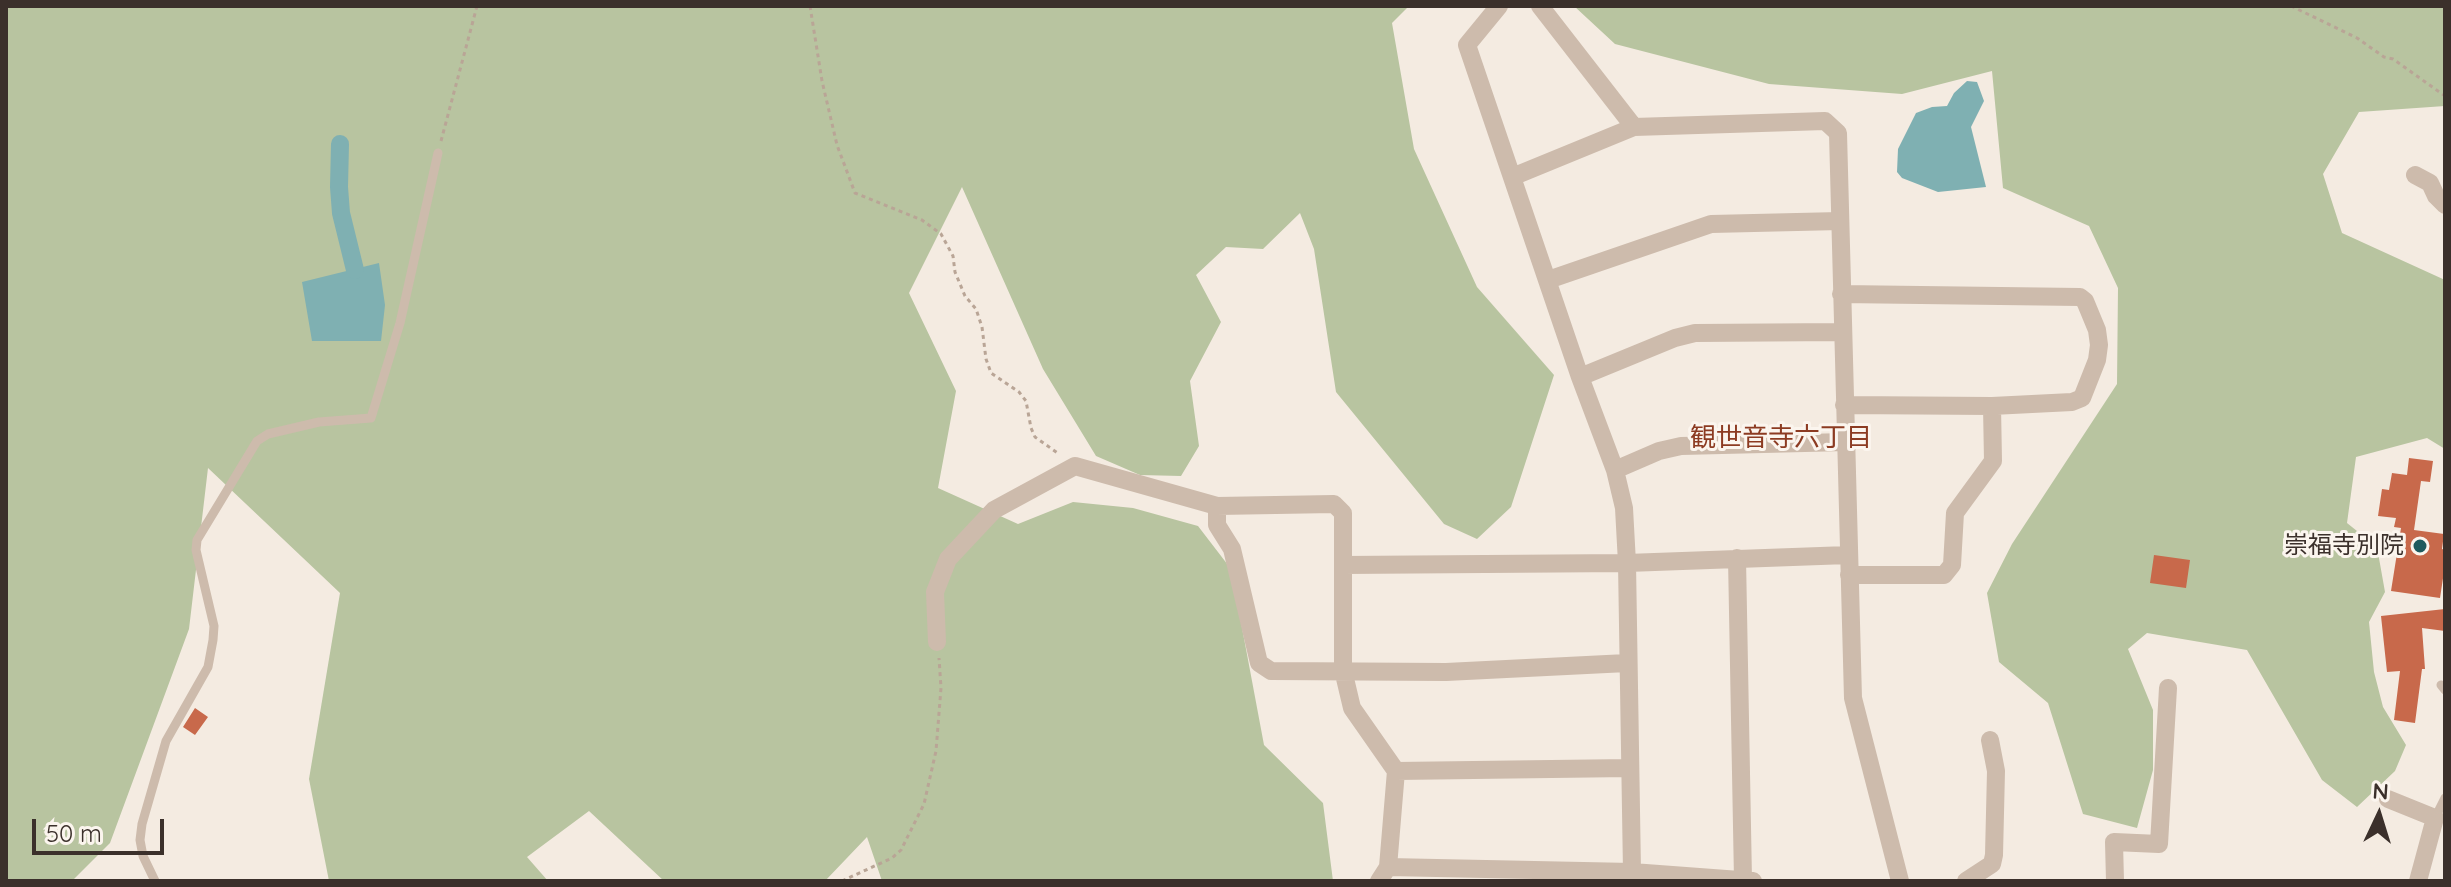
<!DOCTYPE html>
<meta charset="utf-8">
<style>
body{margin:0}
#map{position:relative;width:2451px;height:887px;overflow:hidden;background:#f4ebe1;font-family:Quicksand,sans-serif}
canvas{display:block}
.frame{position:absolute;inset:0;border:8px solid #3b302b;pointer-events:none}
.north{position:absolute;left:2339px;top:775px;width:80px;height:80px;-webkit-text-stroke:6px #fbf5ee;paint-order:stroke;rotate:4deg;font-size:22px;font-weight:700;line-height:32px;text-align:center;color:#3b302b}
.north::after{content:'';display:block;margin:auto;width:28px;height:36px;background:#3b302b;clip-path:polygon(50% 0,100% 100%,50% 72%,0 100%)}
.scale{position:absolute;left:32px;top:819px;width:132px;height:36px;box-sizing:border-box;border:4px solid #3b302b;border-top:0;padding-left:10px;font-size:24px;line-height:28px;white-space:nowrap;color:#3b302b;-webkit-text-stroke:6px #fbf5ee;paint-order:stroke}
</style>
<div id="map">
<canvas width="2451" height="887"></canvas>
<div class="frame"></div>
<div class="north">N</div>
<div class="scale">50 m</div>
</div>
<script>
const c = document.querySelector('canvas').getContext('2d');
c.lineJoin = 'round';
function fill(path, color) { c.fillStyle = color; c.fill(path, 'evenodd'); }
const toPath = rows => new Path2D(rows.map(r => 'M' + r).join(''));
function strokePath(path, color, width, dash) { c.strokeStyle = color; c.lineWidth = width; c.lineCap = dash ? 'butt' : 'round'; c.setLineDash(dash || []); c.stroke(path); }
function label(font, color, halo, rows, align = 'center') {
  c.font = font + ' Quicksand,"Noto Sans JP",sans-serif'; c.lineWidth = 6; c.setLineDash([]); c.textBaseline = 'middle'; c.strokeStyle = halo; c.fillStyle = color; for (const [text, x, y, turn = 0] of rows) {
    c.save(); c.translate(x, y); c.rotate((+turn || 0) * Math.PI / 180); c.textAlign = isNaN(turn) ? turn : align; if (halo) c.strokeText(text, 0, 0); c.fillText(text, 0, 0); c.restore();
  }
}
const green = toPath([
 [6,6,1409,6,1392,23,1414,149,1477,287,1554,375,1511,507,1477,539,1444,524,1336,392,1314,249,1300,213,1263,249,1226,247,1196,275,1221,322,1190,381,1199,446,1181,476,1140,475,1096,456,1043,369,962,187,909,293,956,391,938,488,1018,524,1073,502,1133,508,1198,526,1231,569,1264,745,1323,803,1333,881,882,881,867,837,825,881,664,881,589,811,527,857,548,881,329,881,309,779,340,593,208,468,189,629,110,843,72,881,6,881],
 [1574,6,2445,6,2445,106,2359,112,2323,174,2342,233,2445,280,2445,449,2427,438,2356,457,2347,523,2377,547,2385,592,2369,622,2374,672,2383,707,2406,745,2395,771,2357,807,2322,780,2247,650,2147,633,2128,649,2153,710,2153,770,2137,828,2083,814,2048,703,1999,662,1987,593,2012,544,2117,384,2118,288,2089,226,2003,188,1992,71,1902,94,1769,84,1615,44]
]);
const water = toPath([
 [1967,81,1977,82,1984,101,1971,127,1986,187,1938,192,1902,178,1897,172,1898,149,1916,113,1932,107,1947,106,1954,93],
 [379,263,385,305,381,341,312,341,302,282]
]);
const canal = toPath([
 [340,144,339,187,341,213,355,270]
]);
const building = toPath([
 [2409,458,2433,461,2430,482,2421,481,2414,530,2444,534,2442,549,2445,550,2445,565,2440,598,2391,591,2401,528,2394,527,2396,518,2378,516,2382,489,2389,490,2392,473,2407,475],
 [2154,555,2190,560,2186,588,2150,583],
 [2445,609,2445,631,2422,628,2425,669,2422,669,2415,723,2394,720,2400,671,2387,672,2381,616],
 [195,708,208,717,195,735,183,727]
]);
const path = toPath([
 [810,6,822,81,837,145,855,193,922,220,941,234,953,256,955,272,965,296,976,309,982,327,986,359,991,373,1019,392,1026,401,1031,428,1035,437,1059,454],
 [2291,6,2357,38,2384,57,2393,59,2445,96],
 [441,141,477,6],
 [842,881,892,858,901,850,924,804,936,751,941,688,939,658]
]);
const lane = toPath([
 [2441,685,2445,690],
 [2435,818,2445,798],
 [155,881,143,856,140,840,142,824,166,741,208,667,213,640,214,626,196,550,197,540,257,441,268,434,319,422,371,418,400,323,438,153]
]);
const street = toPath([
 [1499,6,1467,45,1580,377,1615,470,1624,508,1627,563,1632,872],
 [1540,6,1634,127],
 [2415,175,2430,183,2436,196,2445,205],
 [1512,177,1634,127,1825,121,1838,133,1853,698,1900,881],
 [1548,280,1711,224,1840,221],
 [1841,294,2080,297,2085,301,2097,330,2099,345,2097,360,2082,398,2072,402,1992,406,1844,405],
 [1580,377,1675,338,1695,333,1842,332],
 [1615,470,1659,451,1681,446,1846,442],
 [1217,506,1217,525,1232,549,1259,663,1271,671,1446,672,1627,663],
 [1737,558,1743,880],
 [1343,565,1627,563,1848,555],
 [1849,575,1944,575,1952,565,1955,513,1993,461,1992,406],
 [937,642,935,592,948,559,994,510,1075,466,1217,506,1334,504,1343,513,1343,670,1352,708,1396,771,1388,867,1379,881],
 [1396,771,1629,768],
 [2388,799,2435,818,2418,881],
 [1388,867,1632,872,1753,881],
 [1966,881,1992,864,1994,855,1996,771,1990,740],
 [2115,881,2114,842,2159,844,2168,688]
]);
const markers = [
 [2420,546,8,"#1f5a5e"]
];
const poiNames = [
 ["崇福寺別院",2404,546]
];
const neighbourhoodNames = [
 ["観世音寺六丁目",1781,438]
];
fill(green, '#b8c4a0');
fill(water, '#7fb0b2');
strokePath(canal, '#7fb0b2', 18);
fill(building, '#c8694b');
strokePath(path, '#b9a596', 3, [4, 4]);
strokePath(lane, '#cdbbac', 9);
strokePath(street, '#cdbbac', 18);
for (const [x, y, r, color] of markers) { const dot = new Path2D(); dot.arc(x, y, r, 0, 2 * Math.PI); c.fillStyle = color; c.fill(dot); strokePath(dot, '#fbf5ee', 3); }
label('24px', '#3b302b', '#fbf5ee', poiNames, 'right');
label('26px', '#8c3b22', '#fbf5ee', neighbourhoodNames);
</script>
